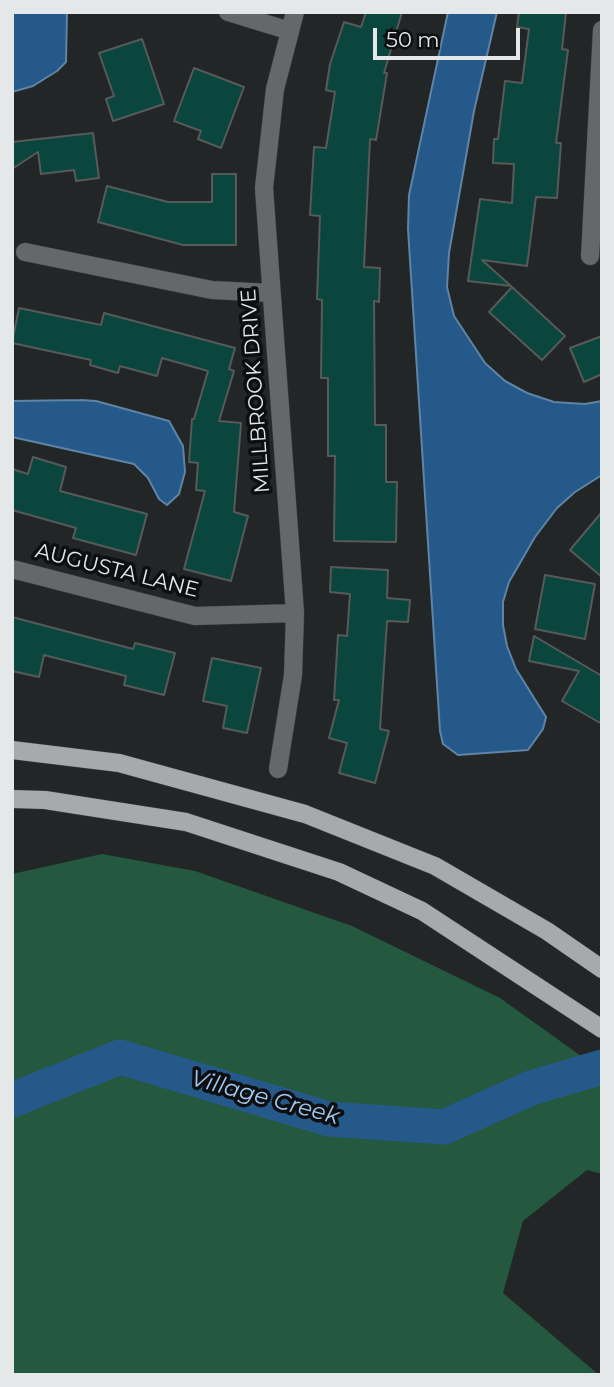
<!DOCTYPE html>
<style>
body{margin:0}
#map{position:relative;width:614px;height:1387px;overflow:hidden;background:#222626;font-family:Montserrat,sans-serif}
canvas{display:block}
.frame{position:absolute;inset:0;border:14px solid #e5e8e8;pointer-events:none}
.scale{position:absolute;left:373px;top:28px;width:147px;height:32px;box-sizing:border-box;border:4px solid #e5e8e8;border-top:0;padding-left:9px;font-size:21px;line-height:24px;white-space:nowrap;color:#e5e8e8;-webkit-text-stroke:5px #0d0e0f;paint-order:stroke}
</style>
<div id="map">
<canvas width="614" height="1387"></canvas>
<div class="frame"></div>
<div class="scale">50 m</div>
</div>
<script>
const c = document.querySelector('canvas').getContext('2d');
c.lineJoin = 'round';
function fill(path, color) { c.fillStyle = color; c.fill(path, 'evenodd'); }
const toPath = rows => new Path2D(rows.map(r => 'M' + r).join(''));
function strokePath(path, color, width, dash) { c.strokeStyle = color; c.lineWidth = width; c.lineCap = dash ? 'butt' : 'round'; c.setLineDash(dash || []); c.stroke(path); }
function label(font, color, halo, rows, align = 'center') {
  c.font = font + ' Montserrat,sans-serif'; c.lineWidth = 7; c.setLineDash([]); c.textBaseline = 'middle'; c.strokeStyle = halo; c.fillStyle = color; for (const [text, x, y, turn = 0] of rows) {
    c.save(); c.translate(x, y); c.rotate((+turn || 0) * Math.PI / 180); c.textAlign = isNaN(turn) ? turn : align; if (halo) c.strokeText(text, 0, 0); c.fillText(text, 0, 0); c.restore();
  }
}
const green = toPath([
 [102,854,195,871,352,926,500,998,602,1071,602,1174,587,1170,523,1221,503,1293,599,1375,12,1375,12,874]
]);
const water = toPath([
 [12,12,67,12,66,62,57,71,33,86,12,92,12,12],
 [448,12,497,12,474,111,449,253,447,287,454,316,485,363,505,381,527,393,554,402,585,404,602,401,602,475,575,492,557,508,535,537,509,582,503,602,503,625,507,646,516,669,546,717,543,729,528,750,458,755,443,744,440,731,408,229,409,195,448,12],
 [81,400,96,401,169,421,183,446,185,472,179,494,167,505,159,499,148,478,134,464,12,437,12,401,81,400]
]);
const river = toPath([
 [12,1100,120,1057,329,1119,444,1127,531,1088,602,1067]
]);
const building = toPath([
 [366,12,402,12,384,73,387,73,376,140,370,139,364,267,380,268,379,302,374,301,375,425,386,425,386,482,397,482,396,542,334,541,335,456,328,456,328,378,321,378,322,300,317,299,320,216,310,215,314,147,326,148,335,92,326,90,330,64,344,22,361,27,366,12],
 [519,12,566,12,562,49,568,50,556,143,561,143,557,198,536,197,527,266,482,260,511,286,468,281,480,199,512,203,514,164,493,163,494,139,498,139,505,81,522,83,529,29,517,27,519,12],
 [142,39,164,104,113,121,106,99,114,96,99,53,142,39],
 [194,68,244,87,221,148,198,139,201,131,174,121,194,68],
 [93,133,99,178,76,181,74,170,41,174,38,152,12,169,12,142,93,133],
 [212,174,236,174,236,245,183,245,98,222,107,186,168,202,212,202,212,174],
 [512,287,565,336,542,360,489,312,512,287],
 [19,308,101,325,104,313,235,348,229,369,234,371,219,421,241,423,234,512,248,516,231,581,184,569,205,491,196,490,198,463,189,462,192,419,194,419,208,371,162,358,157,376,120,366,118,373,90,365,91,360,12,343,19,308],
 [602,336,602,374,584,382,570,348,602,336],
 [33,457,66,467,60,491,147,514,136,555,73,538,76,528,12,510,12,469,28,474,33,457],
 [602,512,602,577,570,550,602,512],
 [331,567,388,570,387,598,410,600,408,622,387,621,380,729,389,731,375,783,339,773,347,743,329,738,339,700,334,700,338,635,347,636,350,594,330,592,331,567],
 [545,575,595,584,585,639,535,629,545,575],
 [12,617,133,649,135,643,175,653,164,695,124,685,126,676,44,655,39,677,12,671,12,617],
 [534,636,602,676,602,724,562,701,579,671,529,661,534,636],
 [212,658,261,668,247,733,223,728,227,706,203,701,212,658]
]);
const minor = toPath([
 [228,12,290,31],
 [25,252,212,290,271,293],
 [590,256,602,30],
 [12,569,195,616,295,613],
 [278,769,293,675,295,613,264,188,275,89,295,12]
]);
const major = toPath([
 [12,750,119,763,305,814,435,866,547,931,602,969],
 [12,799,45,800,186,822,339,872,422,911,602,1029]
]);
const streetNames = [
 ["MILLBROOK DRIVE",256,391,-94],
 ["AUGUSTA LANE",117,571,14]
];
const waterNames = [
 ["Village Creek",265,1098,15]
];
fill(green, '#245940');
fill(water, '#255989');
strokePath(water, '#5f84a6', 2);
strokePath(river, '#255989', 35);
fill(building, '#0a453e');
strokePath(building, '#565a59', 2);
strokePath(minor, '#3d4141', 19);
strokePath(major, '#3d4141', 19);
strokePath(minor, '#656768', 18);
strokePath(major, '#a6aaab', 18);
label('21px', '#e5e8e8', '#0d0e0f', streetNames);
label('italic 23px', '#a0caf5', '#0d0e0f', waterNames);
</script>
